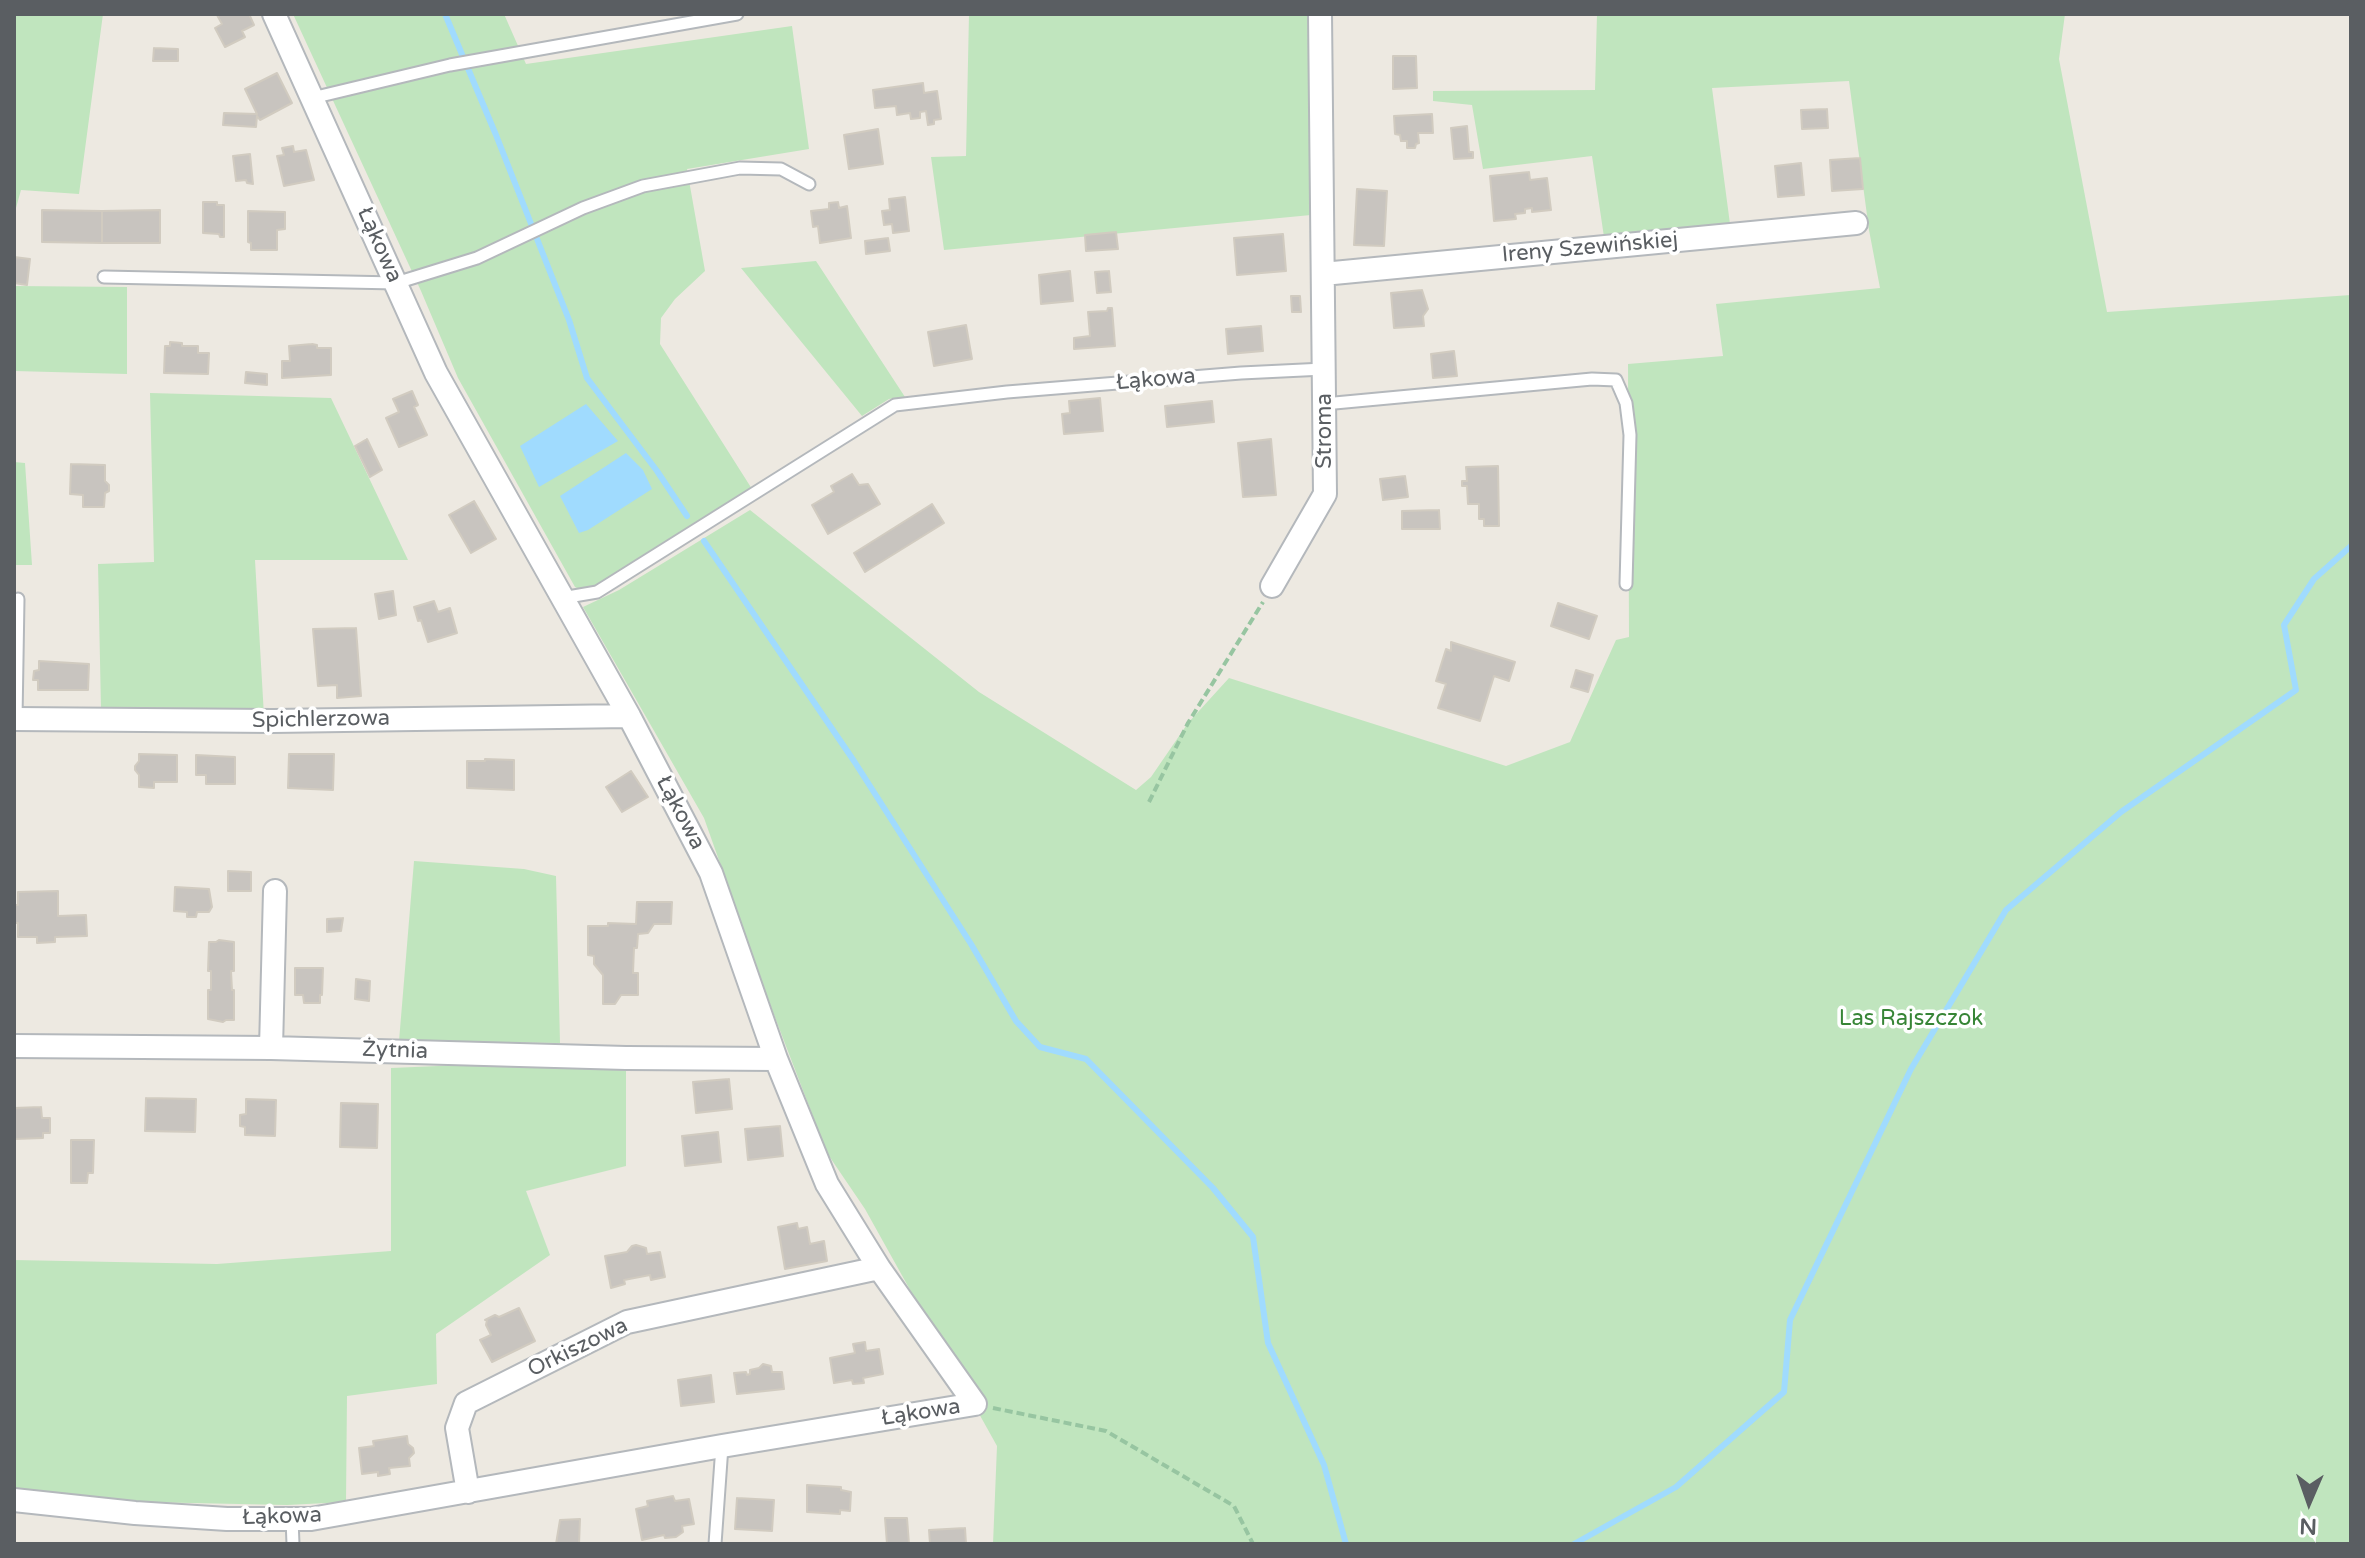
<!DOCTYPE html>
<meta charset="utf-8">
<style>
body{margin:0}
#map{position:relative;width:2365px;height:1558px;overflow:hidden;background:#ede9e1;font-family:"Varela Round",sans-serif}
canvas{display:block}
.frame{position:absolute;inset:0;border:16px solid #5a5e62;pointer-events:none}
.north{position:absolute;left:2269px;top:1462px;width:80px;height:80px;-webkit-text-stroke:6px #fff;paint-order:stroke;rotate:182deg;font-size:22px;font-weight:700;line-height:32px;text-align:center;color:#5a5e62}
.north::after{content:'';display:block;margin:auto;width:28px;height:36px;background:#5a5e62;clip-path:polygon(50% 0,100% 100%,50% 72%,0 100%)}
</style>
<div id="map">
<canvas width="2365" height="1558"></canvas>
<div class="frame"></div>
<div class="north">N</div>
</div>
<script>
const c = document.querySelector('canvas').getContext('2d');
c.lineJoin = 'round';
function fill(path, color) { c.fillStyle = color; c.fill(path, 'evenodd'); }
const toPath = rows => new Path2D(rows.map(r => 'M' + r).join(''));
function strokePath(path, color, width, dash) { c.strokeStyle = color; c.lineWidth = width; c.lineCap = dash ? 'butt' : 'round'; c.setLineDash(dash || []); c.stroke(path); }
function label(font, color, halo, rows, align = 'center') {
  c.font = font + ' "Varela Round",sans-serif'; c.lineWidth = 7; c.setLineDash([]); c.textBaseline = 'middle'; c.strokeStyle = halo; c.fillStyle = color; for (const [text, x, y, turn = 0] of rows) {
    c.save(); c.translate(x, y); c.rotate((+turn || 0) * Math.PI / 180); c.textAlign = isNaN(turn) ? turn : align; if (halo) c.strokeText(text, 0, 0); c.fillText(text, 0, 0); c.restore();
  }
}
const green = toPath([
 [14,14,103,14,79,194,21,190,14,215],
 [293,14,504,14,526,64,792,26,809,149,687,169,705,271,675,299,661,318,660,344,752,489,588,594,575,587,458,378,421,291],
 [969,14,1310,14,1311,215,944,250,931,157,966,156],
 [1597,14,2065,14,2059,59,2107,312,2351,295,2351,1544,993,1544,997,1446,865,1209,827,1153,771,1007,704,818,583,607,619,590,750,510,979,692,1136,790,1151,777,1188,723,1229,678,1506,766,1570,742,1616,640,1629,637,1628,364,1723,356,1716,304,1880,288,1869,230,1849,81,1712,88,1730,224,1604,237,1592,156,1483,169,1472,105,1433,101,1433,91,1595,90],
 [816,261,905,397,889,399,862,416,741,268],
 [14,286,127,287,127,374,14,371],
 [150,393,331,398,408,560,255,560,264,716,101,709,98,564,154,562],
 [14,462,25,463,32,565,14,565],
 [414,861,524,869,556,876,560,1043,399,1041],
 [626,1058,626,1166,526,1191,550,1255,436,1334,437,1384,347,1396,346,1502,287,1505,143,1502,14,1490,14,1260,217,1264,391,1251,391,1068]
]);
const water = toPath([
 [586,404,618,441,539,487,520,446],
 [626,453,643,470,652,489,588,530,579,533,560,496]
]);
const stream = toPath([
 [445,14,496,135,569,320,587,378,657,471,687,516],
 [704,541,854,761,971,944,1016,1021,1040,1047,1086,1059,1213,1188,1253,1237,1268,1343,1324,1465,1346,1544],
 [1574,1544,1676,1487,1784,1392,1790,1320,1911,1069,2006,910,2121,812,2296,690,2284,625,2314,579,2351,546]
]);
const building = toPath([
 [219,14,249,14,254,25,242,31,245,37,225,47,215,28,222,24,217,15,219,14],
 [154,48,178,49,178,61,153,61,154,48],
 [1393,56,1416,56,1417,88,1393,89,1393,56],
 [277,73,292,103,260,120,257,116,256,127,223,125,224,113,257,114,245,89,277,73],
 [923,83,924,93,937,91,941,119,934,120,934,124,928,125,926,111,920,112,920,118,911,119,910,113,897,115,896,106,875,108,873,90,923,83],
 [1827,109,1828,128,1802,129,1801,110,1827,109],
 [1432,114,1433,133,1418,133,1419,143,1416,144,1415,148,1407,148,1407,141,1401,141,1400,135,1395,134,1394,116,1432,114],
 [1467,126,1469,152,1473,152,1473,158,1454,159,1451,128,1467,126],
 [878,129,883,164,849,169,844,135,878,129],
 [293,146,294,152,306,150,314,180,284,186,277,156,284,155,282,148,293,146],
 [250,154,253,184,247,183,246,180,236,181,233,156,250,154],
 [1860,158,1863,189,1832,191,1830,160,1860,158],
 [1801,163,1804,195,1778,197,1775,166,1801,163],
 [1529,172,1530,180,1547,178,1551,210,1532,212,1532,208,1525,209,1525,213,1515,214,1516,219,1494,221,1490,176,1529,172],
 [1357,189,1387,191,1384,246,1354,245,1357,189],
 [905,197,909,231,893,233,892,224,884,225,882,211,890,210,889,199,905,197],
 [203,202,217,202,217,205,224,205,224,237,220,237,219,234,203,233,203,202],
 [838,202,839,208,847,206,851,238,820,243,818,226,813,227,811,211,829,209,829,203,838,202],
 [42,210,102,211,102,243,42,242,42,210],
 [160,210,160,243,102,243,102,211,160,210],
 [248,211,285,212,285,229,277,230,277,250,251,250,251,243,248,242,248,211],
 [1116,232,1118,249,1086,251,1085,235,1116,232],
 [1283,234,1286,271,1237,275,1234,238,1283,234],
 [888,238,890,251,866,254,865,241,888,238],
 [14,257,30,259,27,285,14,283,14,257],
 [1070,271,1073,301,1041,304,1039,275,1070,271],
 [1109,271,1111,292,1097,293,1095,272,1109,271],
 [1422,290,1428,309,1423,316,1424,326,1394,328,1391,293,1422,290],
 [1291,296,1300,296,1301,312,1292,312,1291,296],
 [1108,308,1112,308,1115,346,1074,349,1074,338,1090,336,1088,312,1107,311,1108,308],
 [966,325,972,359,934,366,928,332,966,325],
 [1261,326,1263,351,1228,354,1226,329,1261,326],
 [170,342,182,343,182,346,198,346,198,353,209,353,208,374,164,373,165,346,170,346,170,342],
 [312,344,317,345,317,348,331,348,331,375,282,378,282,361,290,361,289,346,312,344],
 [1454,351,1457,376,1433,378,1431,354,1454,351],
 [246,372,267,374,267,385,245,383,246,372],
 [412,391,418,405,414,407,427,435,399,447,386,418,399,412,393,399,412,391],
 [1100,398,1103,431,1064,434,1062,414,1070,413,1069,401,1100,398],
 [1212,401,1214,422,1167,427,1165,406,1212,401],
 [367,439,382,470,370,477,355,446,367,439],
 [1271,439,1276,495,1243,497,1238,443,1271,439],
 [71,464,105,465,105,481,109,485,109,491,105,493,104,507,83,507,83,495,70,494,71,464],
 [1498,466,1499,526,1484,526,1484,519,1479,519,1479,504,1468,504,1467,486,1462,486,1462,481,1467,481,1466,467,1498,466],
 [852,474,859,485,868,484,880,504,828,534,812,505,834,492,831,486,852,474],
 [1405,476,1408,497,1383,500,1380,479,1405,476],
 [474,501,496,539,471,553,449,515,474,501],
 [932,504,944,523,865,572,854,553,932,504],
 [1439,510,1440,529,1402,529,1402,511,1439,510],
 [393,591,396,615,379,619,375,594,393,591],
 [434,601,438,612,450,608,457,633,428,642,421,620,418,621,414,607,434,601],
 [1558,603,1597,616,1589,639,1551,626,1558,603],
 [356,628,361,696,337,698,337,685,318,686,313,629,356,628],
 [1451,642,1515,662,1509,681,1494,676,1480,721,1438,708,1446,684,1436,681,1446,649,1451,651,1451,642],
 [39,661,89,664,88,690,38,690,38,680,33,680,34,671,39,670,39,661],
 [1576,670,1593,675,1588,692,1571,687,1576,670],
 [139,754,177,755,177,782,154,782,154,788,139,787,139,775,135,770,135,766,139,761,139,754],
 [289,754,334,754,333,790,288,788,289,754],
 [196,755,235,757,235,784,206,784,206,775,196,775,196,755],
 [485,759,514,760,514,790,467,788,467,761,485,761,485,759],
 [631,771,648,797,622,812,606,787,631,771],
 [228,871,251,872,251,891,228,891,228,871],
 [175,887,209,889,212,907,209,912,197,912,196,917,187,917,187,912,174,911,175,887],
 [58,891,58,916,86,915,87,936,55,937,55,942,37,943,37,937,18,937,18,923,14,923,14,905,18,905,18,892,58,891],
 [637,902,672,902,671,924,654,924,648,933,638,934,637,948,634,948,633,973,638,973,638,995,621,995,615,1004,603,1004,603,975,594,964,594,956,588,955,588,926,608,926,608,923,636,924,637,902],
 [343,918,341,931,327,932,327,919,343,918],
 [219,940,234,942,234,971,231,971,232,990,234,990,234,1020,226,1020,223,1022,208,1019,208,990,211,990,211,971,208,971,209,942,216,942,219,940],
 [295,968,323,968,322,995,320,995,320,1003,304,1003,303,995,295,995,295,968],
 [356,979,370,981,369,1001,355,999,356,979],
 [729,1079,732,1109,696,1113,693,1082,729,1079],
 [146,1098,196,1099,195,1132,145,1131,146,1098],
 [246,1099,276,1100,275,1136,245,1135,245,1127,240,1126,240,1115,246,1114,246,1099],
 [341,1103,378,1104,377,1148,340,1147,341,1103],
 [41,1107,42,1118,50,1118,50,1133,43,1133,43,1138,14,1139,14,1108,41,1107],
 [780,1126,783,1156,748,1160,745,1129,780,1126],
 [718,1132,721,1162,685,1166,682,1136,718,1132],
 [71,1140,94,1140,93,1173,88,1173,87,1183,71,1183,71,1140],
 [797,1223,798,1229,807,1227,810,1244,824,1241,827,1261,785,1269,778,1227,797,1223],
 [636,1245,646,1248,647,1254,660,1252,665,1277,651,1280,650,1275,624,1280,625,1284,611,1288,605,1256,627,1252,632,1246,636,1245],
 [519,1308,535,1341,492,1362,480,1340,491,1335,486,1325,487,1320,485,1320,495,1315,499,1317,519,1308],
 [865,1342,866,1351,879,1349,883,1374,863,1378,864,1383,853,1384,852,1380,834,1383,830,1358,855,1353,853,1344,865,1342],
 [763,1364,771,1366,772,1372,782,1372,784,1389,737,1394,734,1373,746,1372,747,1375,750,1374,750,1370,759,1368,763,1364],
 [711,1375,714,1402,681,1406,678,1380,711,1375],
 [407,1436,408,1444,413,1448,414,1453,409,1458,410,1466,389,1468,390,1474,378,1476,378,1472,362,1474,359,1448,374,1446,373,1441,407,1436],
 [807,1485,841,1487,841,1490,851,1492,850,1511,840,1510,840,1514,807,1512,807,1485],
 [673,1496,675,1501,689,1499,694,1524,682,1526,683,1532,676,1537,665,1538,664,1535,642,1540,636,1509,648,1506,647,1501,673,1496],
 [737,1498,774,1500,772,1531,735,1529,737,1498],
 [885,1518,907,1518,909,1544,887,1544,885,1518],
 [580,1519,579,1544,556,1544,560,1520,580,1519],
 [965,1528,966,1544,930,1544,929,1530,965,1528]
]);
const path = toPath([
 [1149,802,1188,723,1263,602],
 [993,1408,1106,1431,1234,1506,1253,1544]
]);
const service = toPath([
 [312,98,450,65,737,14],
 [104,277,396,283,477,258,583,208,643,186,740,168,781,169,809,184],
 [1324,404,1592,379,1616,380,1626,403,1630,435,1626,584],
 [562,598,597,592,895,405,1007,392,1241,373,1324,369],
 [16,719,18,599],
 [292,1519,293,1544],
 [715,1544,722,1446]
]);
const minor = toPath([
 [1323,274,1856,223],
 [1272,586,1325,494,1320,14],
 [14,719,273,721,629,716],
 [14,1046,271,1048,626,1058,776,1059],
 [271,1048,275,891],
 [468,1492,457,1428,466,1403,627,1322,879,1268],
 [14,1500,135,1513,227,1519,311,1519,722,1446,975,1404,879,1268,827,1184,776,1059,711,873,629,716,436,373,274,14]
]);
const streetNames = [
 ["Łąkowa",379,245,66],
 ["Ireny Szewińskiej",1590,248,-5],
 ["Łąkowa",1156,380,-5],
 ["Stroma",1325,431,-90],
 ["Spichlerzowa",321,720,-1],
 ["Łąkowa",680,813,62],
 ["Żytnia",395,1051,2],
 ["Orkiszowa",578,1348,-26],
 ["Łąkowa",921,1413,-9],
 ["Łąkowa",282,1517,-2]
];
const parkNames = [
 ["Las Rajszczok",1911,1019]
];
fill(green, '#c0e5be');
fill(water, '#a0dbfe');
strokePath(stream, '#a0dbfe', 6);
fill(building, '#c8c4bf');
strokePath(building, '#d1cbc0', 2);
strokePath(service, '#b4b8bc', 15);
strokePath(minor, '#b4b8bc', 26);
strokePath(path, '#97c5a1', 4, [8, 4]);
strokePath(service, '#fff', 11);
strokePath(minor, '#fff', 22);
label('22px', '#5a5e62', '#fff', streetNames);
label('22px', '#378536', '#fff', parkNames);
</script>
